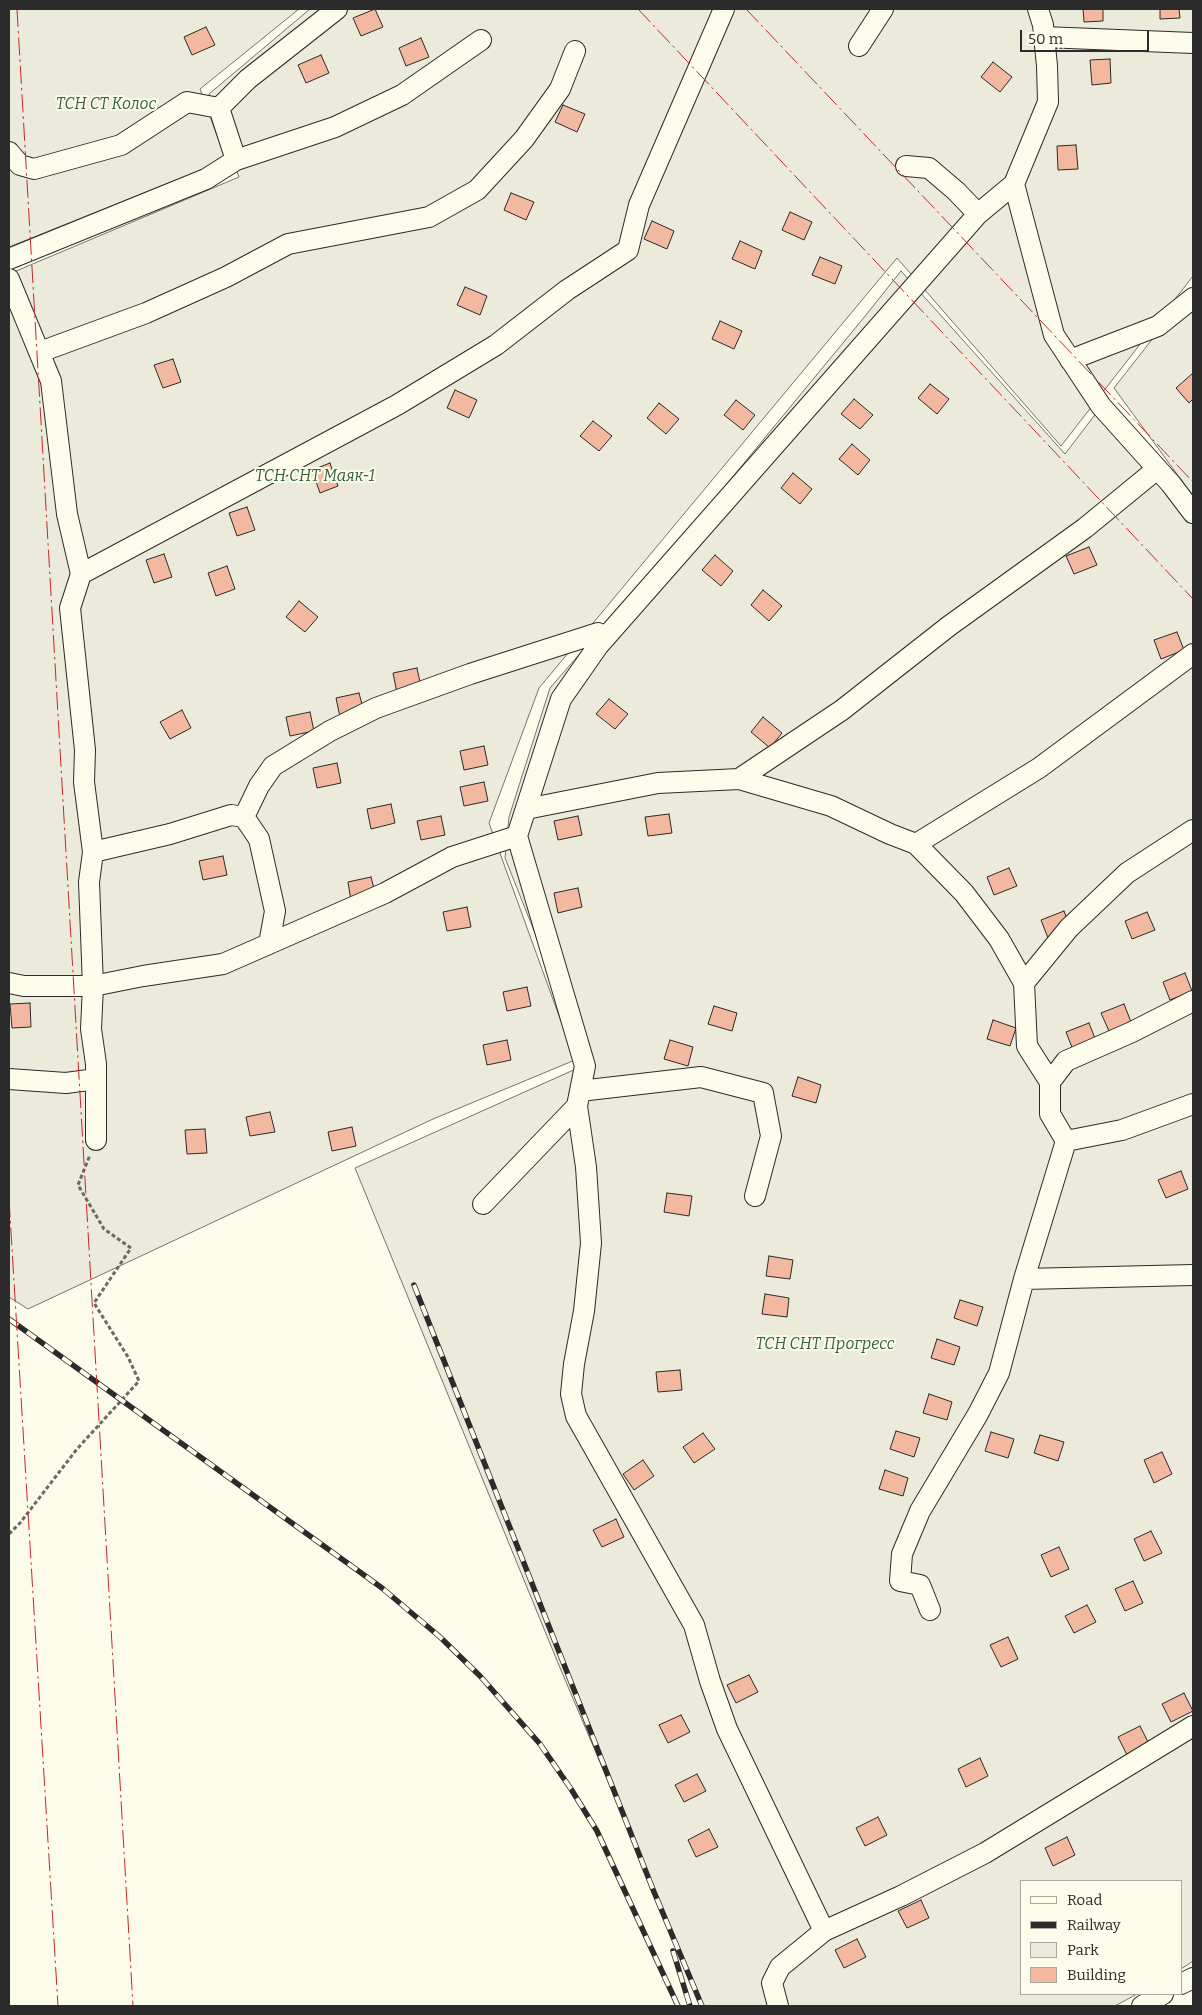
<!DOCTYPE html>
<meta charset="utf-8">
<style>
body{margin:0}
#map{position:relative;width:1202px;height:2015px;overflow:hidden;background:#fdfbea;font-family:Bitter,serif}
canvas{display:block}
.frame{position:absolute;inset:0;border:10px solid #2b2b2b;pointer-events:none}
.legend{position:absolute;left:1020px;top:1880px;width:162px;height:115px;box-sizing:border-box;background:#fdfbea;border:1px solid #a9a89e;margin:0;padding:6px 9px;list-style:none;font-size:15px;color:#2b2b2b}
.legend li{display:flex;align-items:center;gap:10px;height:25px}
.legend b{width:25px;border:1px solid #a9a89e}
.scale{position:absolute;left:1020px;top:30px;width:129px;height:22px;box-sizing:border-box;border:2px solid #2b2b2b;border-top:0;padding-left:6px;font-size:15px;line-height:18px;white-space:nowrap;color:#2b2b2b;-webkit-text-stroke:4px #fdfbea;paint-order:stroke}
</style>
<div id="map">
<canvas width="1202" height="2015"></canvas>
<div class="frame"></div>
<ul class="legend">
<li><b style="height:6px;background:#fdfbea"></b>Road</li>
<li><b style="height:6px;background:#2b2b2b"></b>Railway</li>
<li><b style="height:14px;background:#ecebdb"></b>Park</li>
<li><b style="height:14px;background:#f2b8a0"></b>Building</li>
</ul>
<div class="scale">50 m</div>
</div>
<script>
const c = document.querySelector('canvas').getContext('2d');
c.lineJoin = 'round';
function fill(path, color) { c.fillStyle = color; c.fill(path, 'evenodd'); }
const toPath = rows => new Path2D(rows.map(r => 'M' + r).join(''));
function strokePath(path, color, width, dash) { c.strokeStyle = color; c.lineWidth = width; c.lineCap = dash ? 'butt' : 'round'; c.setLineDash(dash || []); c.stroke(path); }
function label(font, color, halo, rows, align = 'center') {
  c.font = font + ' Bitter,serif'; c.lineWidth = 4; c.setLineDash([]); c.textBaseline = 'middle'; c.strokeStyle = halo; c.fillStyle = color; for (const [text, x, y, turn = 0] of rows) {
    c.save(); c.translate(x, y); c.rotate((+turn || 0) * Math.PI / 180); c.textAlign = isNaN(turn) ? turn : align; if (halo) c.strokeText(text, 0, 0); c.fillText(text, 0, 0); c.restore();
  }
}
const green = toPath([
 [9,9,299,9,200,89,226,160,9,247,9,9],
 [310,9,1193,9,1193,276,1061,446,897,258,539,688,489,823,575,1060,433,1119,28,1309,9,1297,9,274,239,177,209,94,310,9],
 [901,271,1065,454,1107,399,1193,499,1193,1961,1181,1969,1181,1881,1021,1881,1021,1994,1137,1994,1115,2006,703,2006,558,1663,355,1168,587,1064,505,858,509,817,550,688,721,491,866,315,901,271],
 [1193,287,1193,496,1114,388,1193,287]
]);
const building = toPath([
 [375,9,383,27,361,36,353,18,375,9],
 [1083,9,1103,9,1103,21,1084,22,1083,9],
 [1160,9,1179,9,1180,18,1160,19,1160,9],
 [206,27,215,45,192,55,184,37,206,27],
 [421,38,429,57,406,66,399,48,421,38],
 [321,55,329,73,306,83,298,65,321,55],
 [1110,59,1111,83,1092,85,1090,60,1110,59],
 [993,62,1012,77,1000,92,981,77,993,62],
 [563,105,585,114,577,132,555,122,563,105],
 [1076,145,1078,169,1058,170,1057,146,1076,145],
 [511,193,534,202,526,220,504,210,511,193],
 [790,212,812,222,804,240,782,230,790,212],
 [652,221,674,231,667,249,644,239,652,221],
 [740,241,762,251,755,269,732,259,740,241],
 [820,257,842,266,835,284,812,275,820,257],
 [465,287,487,296,480,315,457,305,465,287],
 [720,321,742,331,734,349,712,339,720,321],
 [173,359,181,382,163,388,154,365,173,359],
 [1193,373,1193,399,1189,403,1176,388,1193,373],
 [930,384,949,399,937,414,918,398,930,384],
 [455,390,477,400,469,418,447,408,455,390],
 [854,399,873,415,860,429,841,414,854,399],
 [736,400,755,415,743,430,724,415,736,400],
 [659,403,679,419,666,434,647,418,659,403],
 [593,421,612,436,599,451,580,436,593,421],
 [852,444,870,460,858,475,839,459,852,444],
 [330,463,338,486,320,493,312,470,330,463],
 [793,473,812,489,800,504,781,488,793,473],
 [247,507,255,530,237,536,229,513,247,507],
 [1089,547,1097,565,1074,574,1066,556,1089,547],
 [164,554,172,577,154,583,146,560,164,554],
 [715,555,733,571,721,586,702,570,715,555],
 [227,566,235,589,216,596,208,573,227,566],
 [763,590,782,606,769,621,751,605,763,590],
 [299,601,318,617,305,632,286,617,299,601],
 [1177,632,1184,650,1161,659,1154,640,1177,632],
 [417,668,421,687,397,693,393,673,417,668],
 [359,693,364,712,340,717,336,698,359,693],
 [609,699,628,714,615,729,596,714,609,699],
 [182,710,191,728,170,739,160,722,182,710],
 [310,712,314,731,290,736,286,717,310,712],
 [763,717,782,733,770,748,751,732,763,717],
 [484,746,488,765,464,770,460,751,484,746],
 [337,763,341,783,317,788,313,768,337,763],
 [484,782,488,801,464,806,460,787,484,782],
 [391,804,395,823,371,829,367,809,391,804],
 [669,814,672,833,648,836,645,817,669,814],
 [441,816,445,835,421,840,417,821,441,816],
 [578,816,582,835,558,840,554,821,578,816],
 [223,856,227,875,203,880,199,861,223,856],
 [1009,868,1017,886,994,895,987,877,1009,868],
 [371,877,376,896,351,901,348,882,371,877],
 [578,888,582,907,558,913,554,893,578,888],
 [467,907,471,927,447,931,443,912,467,907],
 [1064,911,1071,929,1048,938,1041,920,1064,911],
 [1147,912,1155,930,1132,939,1125,921,1147,912],
 [1185,973,1192,991,1170,1000,1163,982,1185,973],
 [527,987,531,1006,507,1011,503,992,527,987],
 [30,1003,31,1027,12,1028,10,1004,30,1003],
 [1124,1004,1131,1022,1109,1031,1101,1013,1124,1004],
 [714,1006,737,1013,732,1031,708,1024,714,1006],
 [993,1020,1016,1028,1010,1046,987,1039,993,1020],
 [1089,1023,1096,1041,1073,1050,1066,1032,1089,1023],
 [507,1040,511,1060,487,1065,483,1045,507,1040],
 [670,1040,693,1047,688,1066,664,1059,670,1040],
 [798,1077,821,1085,816,1103,792,1096,798,1077],
 [270,1112,275,1132,250,1136,246,1117,270,1112],
 [352,1127,356,1146,332,1151,328,1132,352,1127],
 [205,1129,207,1153,187,1154,185,1130,205,1129],
 [1181,1171,1188,1189,1166,1198,1158,1180,1181,1171],
 [667,1193,692,1196,689,1216,664,1212,667,1193],
 [769,1256,793,1260,790,1279,766,1276,769,1256],
 [765,1294,789,1298,787,1317,762,1314,765,1294],
 [960,1300,983,1307,977,1326,954,1318,960,1300],
 [937,1339,960,1347,954,1365,931,1358,937,1339],
 [680,1370,682,1390,658,1392,656,1372,680,1370],
 [929,1394,952,1402,947,1420,923,1413,929,1394],
 [896,1431,920,1438,914,1457,890,1449,896,1431],
 [991,1432,1014,1439,1008,1458,985,1451,991,1432],
 [703,1433,715,1449,694,1463,683,1447,703,1433],
 [1040,1435,1064,1442,1058,1461,1034,1453,1040,1435],
 [1162,1452,1172,1474,1154,1483,1144,1460,1162,1452],
 [643,1460,654,1476,634,1490,623,1474,643,1460],
 [885,1470,908,1478,903,1496,879,1489,885,1470],
 [616,1519,624,1537,602,1547,593,1530,616,1519],
 [1151,1531,1162,1553,1144,1561,1134,1539,1151,1531],
 [1059,1547,1069,1569,1051,1577,1041,1555,1059,1547],
 [1133,1581,1143,1603,1125,1611,1115,1589,1133,1581],
 [1087,1605,1096,1622,1074,1633,1065,1616,1087,1605],
 [1008,1637,1018,1659,1001,1667,990,1645,1008,1637],
 [749,1675,758,1692,736,1703,727,1685,749,1675],
 [1184,1693,1193,1711,1171,1722,1162,1704,1184,1693],
 [681,1715,690,1732,668,1743,659,1725,681,1715],
 [1140,1726,1149,1744,1127,1755,1118,1737,1140,1726],
 [980,1758,988,1776,966,1787,958,1769,980,1758],
 [697,1774,706,1791,684,1802,675,1785,697,1774],
 [878,1817,887,1835,865,1846,856,1828,878,1817],
 [709,1829,718,1847,696,1857,688,1840,709,1829],
 [1067,1837,1075,1855,1053,1866,1045,1848,1067,1837],
 [921,1900,929,1918,907,1928,898,1911,921,1900],
 [857,1939,866,1957,844,1968,835,1950,857,1939]
]);
const path = toPath([
 [9,1534,20,1523,77,1449,139,1381,128,1357,94,1303,131,1248,104,1229,78,1185,90,1155]
]);
const minor = toPath([
 [1044,37,1193,43],
 [859,46,883,9],
 [219,108,236,160],
 [9,152,20,165,34,169,121,145,187,102,219,108,248,79,337,9],
 [906,166,929,168,956,191,978,214],
 [1014,184,1054,335,1101,406,1171,484,1193,513],
 [9,259,206,179,236,160,335,127,402,95,481,40],
 [9,279,51,381,67,514,81,574,70,608,85,750,84,782,93,852,170,834,231,815,244,817,259,839,275,911,269,944],
 [40,352,146,313,226,277,288,244,429,217,477,190,524,139,560,89,575,51],
 [1070,360,1158,326,1193,298],
 [81,574,397,405,496,345,567,290,628,250,639,205,724,9],
 [739,779,842,710,949,626,1085,528,1157,469],
 [526,809,658,783,739,779,831,806,890,834,916,844,964,893,999,939,1024,983],
 [244,817,259,786,273,766,330,731,376,708,470,674,598,633,606,637],
 [916,844,1039,768,1193,654],
 [93,852,89,882,93,986,91,1029,96,1064,96,1140],
 [9,983,24,986,93,986,143,976,223,964,385,893,452,857,517,836],
 [1193,1001,1132,1032,1066,1061,1050,1082,1050,1114,1066,1141,1122,1130,1193,1104],
 [9,1079,66,1083,96,1079],
 [1050,1082,1027,1046,1024,983,1069,928,1127,873,1193,830],
 [580,1091,701,1077,763,1093,771,1136,755,1196],
 [577,1106,586,1167,591,1243,584,1311,574,1364,571,1394,576,1416,694,1625,710,1681,727,1729,824,1931,780,1967,772,1983,778,2006],
 [483,1204,577,1106,585,1066,517,836,561,699,598,646,978,214,1014,184,1048,102,1047,66,1043,25,1038,9],
 [1024,1279,1193,1275],
 [930,1610,920,1585,900,1581,902,1554,920,1511,978,1414,999,1373,1024,1279,1066,1141],
 [824,1931,901,1896,985,1853,1193,1726],
 [1181,1984,1193,1978],
 [1142,2006,1163,1994]
]);
const rail = toPath([
 [414,1285,654,1892,702,2006],
 [9,1319,382,1588,440,1637,480,1676,540,1744,571,1789,597,1831,678,2006],
 [673,1951,690,2006]
]);
const power = toPath([
 [17,9,133,2006],
 [638,9,1193,599],
 [746,9,1193,482],
 [9,1199,58,2006]
]);
const parkNames = [
 ["ТСН СТ Колос",106,105],
 ["ТСН СНТ Маяк-1",315,477],
 ["ТСН СНТ Прогресс",825,1345]
];
fill(green, '#ecebdb');
strokePath(green, '#74746e', 1);
fill(building, '#f2b8a0');
strokePath(building, '#2b2b2b', 1);
strokePath(minor, '#2b2b2b', 22);
strokePath(path, '#6a6964', 3, [4, 2.5]);
strokePath(minor, '#fdfbea', 20);
strokePath(rail, '#2b2b2b', 5.5);
strokePath(rail, '#fdfbea', 4, [11]);
strokePath(power, '#c62828', 1, [18, 4, 2.5, 4]);
label('italic 16px', '#34623c', '#fdfbea', parkNames);
</script>
